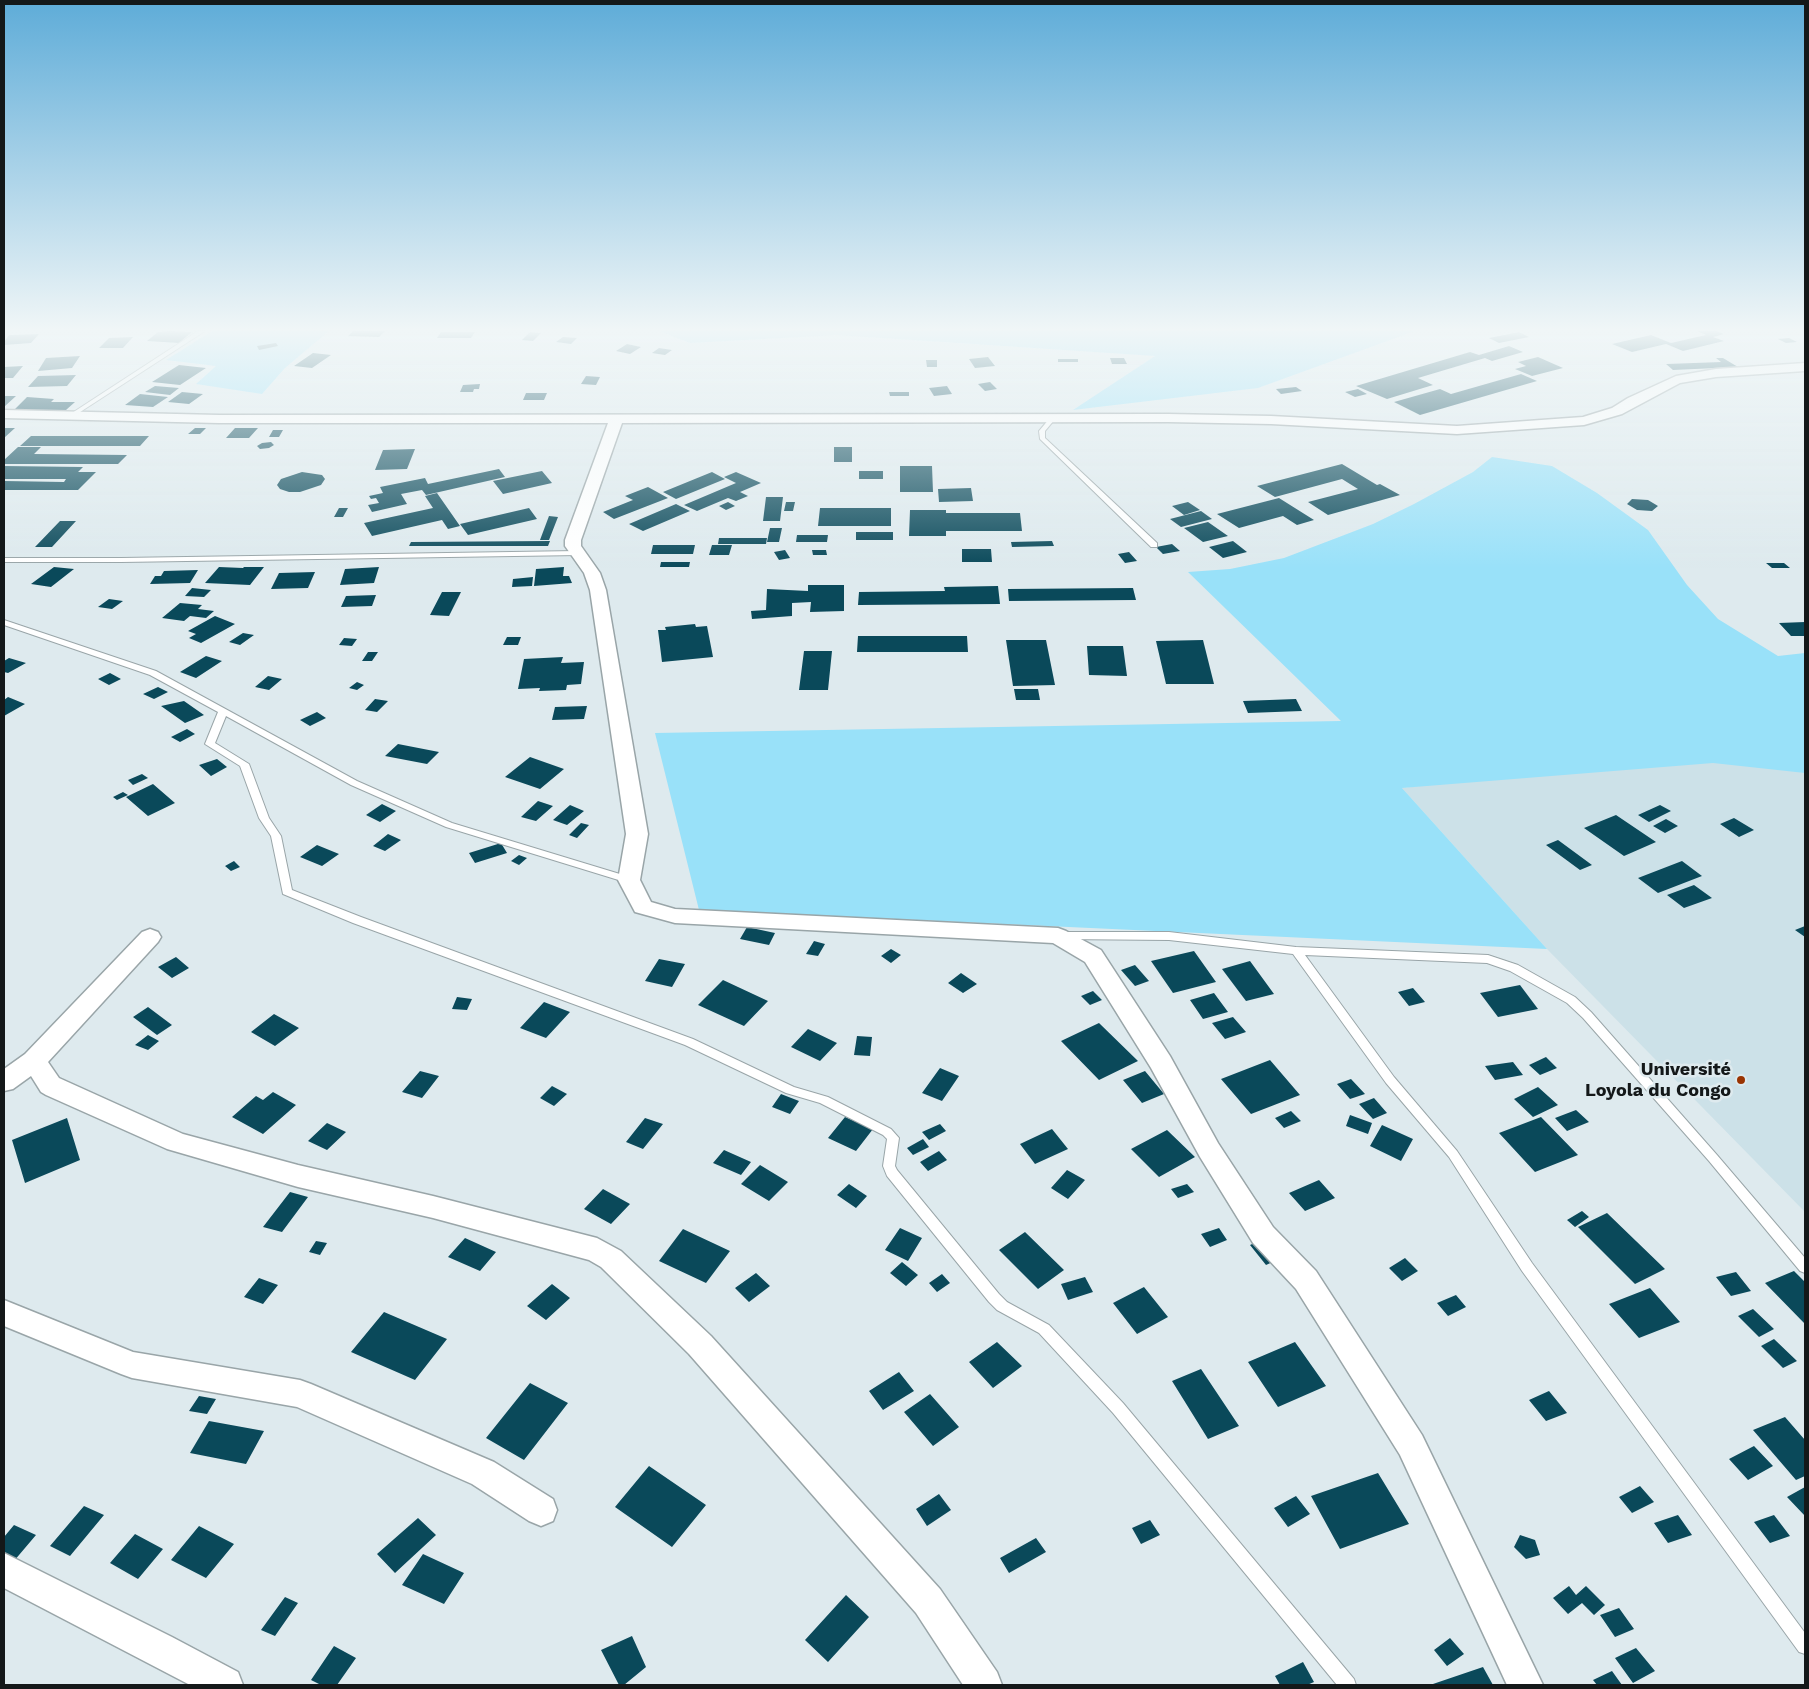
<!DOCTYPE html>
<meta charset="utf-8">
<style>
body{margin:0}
#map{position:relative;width:1809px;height:1689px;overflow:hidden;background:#deeaee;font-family:"Work Sans",sans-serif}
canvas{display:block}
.frame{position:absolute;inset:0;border:5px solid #141819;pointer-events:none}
</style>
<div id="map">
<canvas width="1809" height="1689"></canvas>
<div class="frame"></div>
</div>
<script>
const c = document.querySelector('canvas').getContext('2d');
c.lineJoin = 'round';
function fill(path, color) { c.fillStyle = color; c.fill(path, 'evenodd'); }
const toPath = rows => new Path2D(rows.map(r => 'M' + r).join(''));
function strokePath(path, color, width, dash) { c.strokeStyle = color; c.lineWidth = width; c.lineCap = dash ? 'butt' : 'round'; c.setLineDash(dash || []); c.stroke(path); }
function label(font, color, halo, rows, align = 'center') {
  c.font = font + ' "Work Sans",sans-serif'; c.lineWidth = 5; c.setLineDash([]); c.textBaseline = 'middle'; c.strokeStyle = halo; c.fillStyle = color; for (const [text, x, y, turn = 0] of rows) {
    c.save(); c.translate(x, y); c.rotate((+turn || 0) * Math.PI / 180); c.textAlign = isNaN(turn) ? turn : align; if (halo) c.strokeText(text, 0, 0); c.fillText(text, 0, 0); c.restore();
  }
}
const built = toPath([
 [1805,742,1805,1212,1547,949,1402,788]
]);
const green = toPath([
 [212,331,329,331,285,368,262,394,196,384,216,366,166,360],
 [659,331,1415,331,1258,388,1073,410,1155,356,837,335,690,343],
 [1492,457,1552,466,1597,493,1648,530,1687,585,1718,619,1778,656,1805,653,1805,773,1713,763,1402,788,1547,949,699,910,655,733,1341,721,1188,572,1230,569,1284,558,1326,542,1373,524,1414,504,1473,472]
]);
const building = toPath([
 [353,331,385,331,379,337,348,336],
 [1697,331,1716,331,1724,334,1713,337,1724,341,1683,351,1666,344,1632,352,1612,344,1651,335,1671,343,1706,335],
 [158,332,170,331,192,332,179,343,147,341],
 [441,332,475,332,471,338,437,338],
 [530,332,541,333,533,341,522,340],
 [1519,332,1529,337,1499,343,1489,338],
 [39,334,31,343,4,345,4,342,9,335],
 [133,337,123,348,99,348,109,338],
 [563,337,577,338,571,344,556,342],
 [1789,338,1797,342,1786,343,1778,339],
 [276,343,278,346,259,350,257,346],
 [627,344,641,347,630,354,616,351],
 [1509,346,1523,352,1492,361,1485,358,1418,378,1433,385,1387,399,1356,386,1470,352,1479,355],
 [659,348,672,350,665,355,652,353],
 [313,353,331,355,312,368,294,366],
 [80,356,72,368,38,371,46,358],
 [988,357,995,366,975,368,969,359],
 [1538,357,1563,368,1532,376,1515,369,1526,366,1518,362],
 [1110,358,1124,358,1127,364,1112,364],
 [1716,358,1723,358,1738,367,1673,370,1666,364,1721,362],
 [1058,359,1078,359,1078,362,1058,362],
 [926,360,937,360,937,367,927,367],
 [179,365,206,368,180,385,152,382],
 [23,366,13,378,4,378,4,367],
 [1521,374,1537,381,1420,415,1394,402,1440,389,1451,394],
 [76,375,67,386,28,387,38,376],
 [586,376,600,377,596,385,581,384],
 [990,382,997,389,985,391,978,384],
 [480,384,479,389,474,389,473,392,460,392,463,385],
 [155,386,179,388,170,395,145,392],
 [947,386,952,394,934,396,929,388],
 [1296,387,1302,391,1281,394,1276,389],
 [1358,389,1367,394,1355,397,1345,392],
 [182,392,203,394,189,404,168,402],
 [889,392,909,392,909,396,890,396],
 [526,393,547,393,544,400,523,400],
 [140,394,168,397,153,407,125,405],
 [4,396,16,396,4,407],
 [27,397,54,399,51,402,75,402,66,410,13,411],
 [4,428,15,428,4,438],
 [195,428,206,428,200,434,188,434],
 [235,428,258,428,249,438,226,438],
 [273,430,283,430,279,437,269,437],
 [31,436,149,436,140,446,20,446],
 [271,442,274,445,269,448,260,449,257,446,262,443],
 [18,447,41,447,34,454,127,455,118,464,4,464,4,460],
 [834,447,852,447,852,462,834,462],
 [415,449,407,469,375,470,383,450],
 [1342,464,1377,485,1380,484,1400,495,1328,515,1308,502,1358,489,1342,479,1275,497,1257,486],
 [4,466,83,467,78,472,96,472,78,490,4,490,4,481,64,482,66,479,4,479],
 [900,466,932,466,933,492,900,492],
 [499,469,505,477,426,495,422,490,401,494,407,504,372,512,368,505,379,503,376,498,371,499,369,496,383,493,380,487,425,478,428,484],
 [542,471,552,483,503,494,493,481],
 [859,471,883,471,883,479,859,479],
 [302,472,322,475,325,479,321,485,300,492,289,492,280,489,277,485,281,479],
 [712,472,725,479,676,499,663,492],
 [736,472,761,483,740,492,748,496,736,501,728,498,697,511,684,505,736,483,724,477],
 [648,487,668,498,614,519,603,512,633,500,625,496],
 [971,488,973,501,939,502,938,489],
 [437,493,460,526,448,529,442,520,372,536,364,523,433,508,425,496],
 [766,497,783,497,780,521,763,521],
 [1279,498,1314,520,1297,525,1283,516,1239,528,1217,514],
 [1632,499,1648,500,1658,506,1652,511,1637,510,1627,504],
 [728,502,735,506,726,510,719,506],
 [786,502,795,502,793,511,784,511],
 [1188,502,1200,510,1184,515,1172,506],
 [676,504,690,511,643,531,629,524],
 [339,508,348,508,343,517,334,517],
 [529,508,537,519,468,535,460,524],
 [820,508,891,508,891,526,818,526],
 [910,510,946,510,946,513,1020,513,1022,531,946,531,946,536,909,536],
 [1201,511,1212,519,1181,527,1170,519],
 [549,516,558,517,549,540,540,540],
 [60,521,76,521,52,547,35,547],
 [1208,522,1228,536,1203,542,1184,528],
 [770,528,782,528,779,542,767,542],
 [856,532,893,532,893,540,856,540],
 [797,535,828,535,827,542,796,542],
 [719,538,767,538,766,544,718,544],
 [550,541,548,546,409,546,411,542],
 [1052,541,1054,546,1012,547,1011,542],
 [1233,541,1247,552,1223,558,1209,547],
 [1172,544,1180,551,1163,554,1156,547],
 [653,545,695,545,693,554,651,554],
 [712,545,732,545,729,555,709,555],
 [962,549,991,549,992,562,962,562],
 [785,550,790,558,779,560,774,552],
 [812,550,826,550,827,555,813,555],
 [1129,552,1137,561,1125,563,1118,554],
 [661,562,690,562,689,567,660,567],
 [1766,563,1784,563,1790,568,1772,568],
 [54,567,74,569,51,587,31,584],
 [219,567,243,568,244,567,264,567,250,585,205,583],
 [379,567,374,583,340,585,345,569],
 [564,567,563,576,569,576,572,583,534,586,536,569],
 [198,570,190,583,150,584,155,576,161,576,164,571],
 [315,572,308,588,271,589,279,573],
 [533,577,532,586,512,587,513,579],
 [808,585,844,585,844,611,810,612,811,602,792,603,792,616,752,619,751,611,766,610,767,589,808,591],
 [998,586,1000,604,858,605,859,592,945,591,944,587],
 [192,588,211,590,204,597,185,596],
 [1133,588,1136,600,1009,601,1008,589],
 [442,592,461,592,449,616,430,615],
 [376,595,372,606,341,607,346,596],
 [109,599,123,601,112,609,98,607],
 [180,603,202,605,198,609,214,611,206,618,190,616,184,621,162,618],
 [215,616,235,624,201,643,189,638,196,634,188,631],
 [1805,622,1805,636,1791,636,1779,623],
 [695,624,696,627,707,626,713,657,662,662,658,630,666,630,665,627],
 [243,633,254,635,240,645,229,642],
 [858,636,967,636,968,652,857,652],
 [507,637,521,637,518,645,503,645],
 [344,638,357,639,352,646,339,645],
 [1006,640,1046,640,1055,685,1013,686],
 [1203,640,1214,684,1166,684,1156,641],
 [1087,646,1123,646,1127,676,1089,675],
 [804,651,832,651,828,690,799,690],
 [368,652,378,652,372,661,362,661],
 [206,656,222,661,196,678,180,672],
 [563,657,561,663,584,662,581,684,567,685,566,690,539,691,540,688,518,689,524,659],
 [9,658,26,663,8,673,4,672,4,661],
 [110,673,121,679,109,685,98,679],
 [268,676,282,679,269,690,255,687],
 [357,682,364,685,357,690,349,688],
 [158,687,168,692,154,699,143,694],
 [1014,689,1038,689,1040,700,1016,700],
 [8,697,25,704,4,716,4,700],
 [375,699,388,701,377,712,365,710],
 [1296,699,1302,711,1248,713,1243,701],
 [184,701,204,715,185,723,161,706],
 [587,706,584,719,552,720,555,707],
 [317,712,326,718,310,726,300,720],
 [187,729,195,734,180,742,171,737],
 [398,744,439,752,427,764,385,756],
 [530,757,564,769,540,789,505,777],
 [217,759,227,767,211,776,199,765],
 [142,774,148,778,133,785,128,780],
 [153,784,175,803,148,816,126,797],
 [123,792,128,795,117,800,113,797],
 [538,801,553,806,536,821,521,817],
 [382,804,396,811,380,822,366,815],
 [570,805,584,811,567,825,553,820],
 [1660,805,1671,811,1649,822,1638,815],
 [1616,815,1656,842,1624,856,1584,828],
 [1734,818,1754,830,1739,837,1720,824],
 [1666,819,1678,826,1665,833,1653,826],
 [581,823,589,825,577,838,569,835],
 [388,834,401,840,385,851,373,846],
 [1558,840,1592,865,1580,870,1546,845],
 [501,843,507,853,475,863,469,853],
 [317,845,339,854,322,866,300,857],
 [519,855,527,858,519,865,511,861],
 [234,861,240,867,231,871,225,866],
 [1682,861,1702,876,1658,893,1638,878],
 [1694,885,1712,898,1684,908,1667,895],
 [1805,926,1805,937,1795,930],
 [747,927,775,933,769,945,740,939],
 [814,941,825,944,818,956,806,954],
 [891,949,901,955,891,963,881,956],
 [1194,951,1216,982,1173,993,1151,961],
 [176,957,189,968,172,978,158,967],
 [659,959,685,964,672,987,645,981],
 [1250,961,1274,994,1246,1001,1222,969],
 [1135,965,1149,981,1135,986,1121,970],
 [961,973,977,984,963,993,948,983],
 [723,980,768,1001,744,1026,698,1005],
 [1520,985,1538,1009,1498,1017,1480,993],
 [1413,988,1425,1002,1409,1006,1398,992],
 [1093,991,1102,1000,1090,1005,1081,996],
 [1214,993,1228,1012,1203,1019,1190,1000],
 [457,997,472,999,467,1010,452,1009],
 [544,1002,570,1012,546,1038,520,1028],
 [148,1007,172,1025,157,1035,133,1017],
 [274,1014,299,1028,275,1046,251,1032],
 [1233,1017,1246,1032,1225,1039,1212,1023],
 [1099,1023,1138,1061,1099,1080,1061,1041],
 [808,1029,837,1043,820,1061,791,1047],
 [148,1035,159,1041,148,1050,135,1045],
 [857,1036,872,1037,870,1056,854,1055],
 [1546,1057,1557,1068,1540,1075,1529,1065],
 [1270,1060,1300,1095,1251,1114,1221,1079],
 [1513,1062,1523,1075,1495,1080,1485,1066],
 [940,1068,959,1076,942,1101,922,1093],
 [420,1071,439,1076,422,1098,402,1092],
 [1145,1071,1164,1094,1142,1103,1123,1080],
 [1351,1079,1365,1094,1350,1099,1337,1084],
 [552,1086,567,1094,554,1106,540,1098],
 [1538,1087,1558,1105,1533,1117,1514,1099],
 [273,1092,296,1105,263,1134,232,1117,256,1096,263,1100],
 [781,1094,799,1101,790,1114,772,1107],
 [1374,1098,1387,1113,1373,1119,1359,1104],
 [1576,1110,1589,1122,1567,1131,1555,1118],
 [1291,1111,1301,1121,1284,1128,1275,1118],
 [1350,1115,1372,1123,1368,1134,1346,1126],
 [845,1117,873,1129,856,1151,828,1138],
 [1541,1117,1578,1155,1535,1172,1499,1133],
 [67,1118,80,1160,25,1183,12,1140],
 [645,1118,663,1124,643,1149,626,1142],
 [327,1123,346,1132,327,1150,308,1141],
 [940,1124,946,1131,929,1140,922,1132],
 [1382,1125,1413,1139,1401,1161,1370,1146],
 [1052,1129,1068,1149,1035,1164,1020,1144],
 [1167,1130,1195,1157,1159,1177,1131,1149],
 [923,1139,929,1147,913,1155,907,1148],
 [724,1150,751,1162,741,1175,713,1163],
 [939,1151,947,1160,928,1171,920,1162],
 [760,1165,788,1182,769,1201,741,1184],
 [1067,1170,1085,1180,1068,1199,1051,1188],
 [1319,1180,1335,1198,1305,1211,1289,1193],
 [849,1184,867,1196,856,1208,837,1195],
 [1187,1184,1194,1192,1178,1198,1171,1189],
 [603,1189,630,1204,611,1224,584,1209],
 [290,1192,308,1197,282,1232,263,1227],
 [1582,1211,1589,1217,1575,1227,1567,1220],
 [1607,1213,1665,1269,1635,1284,1578,1227],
 [900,1228,922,1238,908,1261,885,1250],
 [1219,1228,1227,1240,1210,1247,1201,1234],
 [683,1229,730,1251,706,1283,659,1261],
 [1025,1232,1064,1270,1038,1289,999,1250],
 [465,1238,496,1252,480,1271,448,1257],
 [1261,1240,1277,1260,1266,1265,1250,1245],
 [316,1241,327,1243,320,1255,309,1252],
 [1405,1258,1418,1271,1402,1281,1389,1268],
 [902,1262,918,1275,906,1286,890,1273],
 [1794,1271,1805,1282,1805,1324,1765,1283],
 [1736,1272,1751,1291,1731,1296,1716,1277],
 [756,1273,770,1286,749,1302,735,1288],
 [942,1274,950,1283,937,1292,929,1283],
 [1085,1277,1093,1292,1068,1300,1061,1284],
 [259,1278,278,1285,263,1304,244,1297],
 [552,1284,570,1298,546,1320,527,1306],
 [1144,1287,1168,1317,1137,1334,1113,1303],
 [1650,1288,1680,1322,1639,1338,1609,1304],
 [1456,1295,1466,1307,1448,1316,1437,1303],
 [1753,1309,1774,1329,1759,1337,1738,1316],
 [384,1312,447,1339,415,1380,351,1352],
 [1774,1339,1797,1361,1783,1368,1761,1346],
 [997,1342,1022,1366,993,1388,969,1362],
 [1295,1342,1326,1386,1278,1407,1248,1362],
 [1201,1369,1239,1426,1208,1439,1172,1381],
 [899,1372,914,1391,883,1410,869,1391],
 [530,1383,568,1403,524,1460,486,1438],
 [1549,1391,1567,1413,1546,1421,1529,1400],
 [930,1394,959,1427,933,1446,904,1412],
 [199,1396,216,1399,207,1414,189,1411],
 [1785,1417,1805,1440,1805,1476,1796,1480,1753,1430],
 [209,1421,264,1431,246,1464,190,1453],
 [1754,1446,1773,1466,1748,1480,1729,1459],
 [649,1466,706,1505,672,1547,615,1507],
 [1378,1473,1409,1524,1340,1549,1311,1496],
 [1640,1486,1654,1502,1632,1513,1619,1497],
 [1805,1487,1805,1516,1787,1497],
 [939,1494,951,1510,927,1526,916,1509],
 [1296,1496,1310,1514,1288,1527,1274,1508],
 [84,1506,104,1515,70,1556,50,1546],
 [1678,1515,1692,1535,1668,1543,1654,1523],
 [1774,1515,1790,1536,1770,1543,1754,1522],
 [418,1518,436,1535,395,1573,377,1554],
 [1150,1520,1160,1535,1141,1544,1132,1528],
 [14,1525,36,1535,8,1568,4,1566,4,1537],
 [199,1526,234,1544,206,1578,171,1560],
 [135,1534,163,1549,138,1579,110,1563],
 [1520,1535,1535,1540,1540,1555,1526,1559,1514,1547],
 [1036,1538,1046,1552,1009,1573,1000,1558],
 [423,1554,464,1573,444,1604,402,1585],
 [1569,1586,1576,1595,1586,1586,1605,1605,1594,1615,1582,1603,1568,1614,1553,1598],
 [846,1595,869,1617,828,1662,805,1640],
 [285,1597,298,1603,275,1636,261,1630],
 [1619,1608,1634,1629,1615,1637,1600,1615],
 [632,1636,646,1667,624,1685,619,1685,601,1650],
 [1450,1638,1464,1654,1447,1666,1434,1650],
 [334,1646,356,1658,337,1685,321,1685,311,1680],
 [1636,1648,1655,1671,1633,1683,1615,1658],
 [1303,1662,1314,1682,1307,1685,1280,1685,1275,1676],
 [1483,1667,1493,1685,1430,1685],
 [1612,1671,1622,1685,1597,1685,1593,1680]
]);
const service = toPath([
 [198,331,205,331,74,416,69,415,198,331],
 [1050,418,1055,419,1045,431,1045,438,1157,543,1157,547,1151,547,1040,439,1039,431,1050,418],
 [577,551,580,551,580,555,121,562,4,562,4,558,121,558,577,551],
 [4,620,156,671,357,781,452,823,633,878,634,880,633,882,625,882,446,827,351,785,226,716,215,743,249,764,269,818,281,836,292,890,361,917,693,1039,794,1087,828,1097,891,1129,899,1138,895,1166,897,1170,999,1294,1007,1302,1049,1325,1123,1403,1354,1679,1356,1685,1337,1685,1113,1413,1039,1333,997,1310,989,1302,887,1176,883,1166,887,1139,883,1135,820,1103,786,1093,685,1045,353,923,283,894,271,836,259,818,240,766,205,744,218,712,150,675,4,625,4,620],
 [1063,932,1169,932,1296,947,1488,955,1518,965,1575,997,1591,1012,1717,1155,1805,1258,1805,1273,1800,1271,1709,1161,1583,1018,1567,1003,1510,971,1487,963,1305,955,1394,1077,1457,1151,1532,1263,1805,1633,1805,1654,1799,1652,1522,1271,1449,1157,1386,1083,1293,954,1169,940,1059,939,1058,936,1063,932]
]);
const minor = toPath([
 [1805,363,1805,371,1716,377,1680,383,1622,414,1584,425,1457,434,1271,424,1168,422,622,423,581,540,581,546,600,573,606,590,648,834,640,880,651,902,675,909,1058,928,1066,931,1101,950,1170,1056,1218,1143,1273,1227,1316,1271,1422,1435,1543,1685,1507,1685,1400,1455,1296,1289,1253,1243,1200,1157,1151,1068,1085,962,1053,943,675,923,635,912,618,880,626,834,590,590,584,573,565,546,565,540,608,423,219,423,4,418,4,410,219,415,1168,414,1271,416,1457,426,1583,417,1612,408,1628,398,1676,376,1716,369,1805,363],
 [150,929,158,932,161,937,158,942,48,1062,59,1078,183,1134,298,1165,433,1196,597,1238,621,1251,711,1336,940,1589,997,1672,1002,1685,963,1685,916,1613,689,1354,601,1267,589,1260,433,1218,298,1187,167,1149,46,1095,41,1092,31,1076,13,1089,4,1091,4,1069,25,1054,142,932,150,929],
 [4,1300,133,1352,300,1380,311,1384,494,1462,553,1499,557,1510,553,1521,541,1526,529,1521,472,1484,297,1407,132,1378,121,1374,4,1326,4,1300],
 [4,1553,172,1637,238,1672,243,1685,190,1685,4,1588,4,1553]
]);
const markers = [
 [1741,1080,5,"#993402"]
];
const poiNames = [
 ["Université",1731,1070],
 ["Loyola du Congo",1731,1091]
];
fill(built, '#cce1e8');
fill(green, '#99e1f9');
fill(building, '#0a495a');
strokePath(service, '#99a5a8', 2);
strokePath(minor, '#99a5a8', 3);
fill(service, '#fff');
fill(minor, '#fff');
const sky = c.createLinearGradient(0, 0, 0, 568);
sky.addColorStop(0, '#5eacd8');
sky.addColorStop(0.58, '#f0f6f7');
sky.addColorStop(1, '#f0f6f700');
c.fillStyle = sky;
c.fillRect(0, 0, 1809, 568);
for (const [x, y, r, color] of markers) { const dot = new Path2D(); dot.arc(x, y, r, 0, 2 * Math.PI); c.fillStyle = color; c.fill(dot); strokePath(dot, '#deeaee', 2); }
label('bold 18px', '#141819', '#deeaee', poiNames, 'right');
</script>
